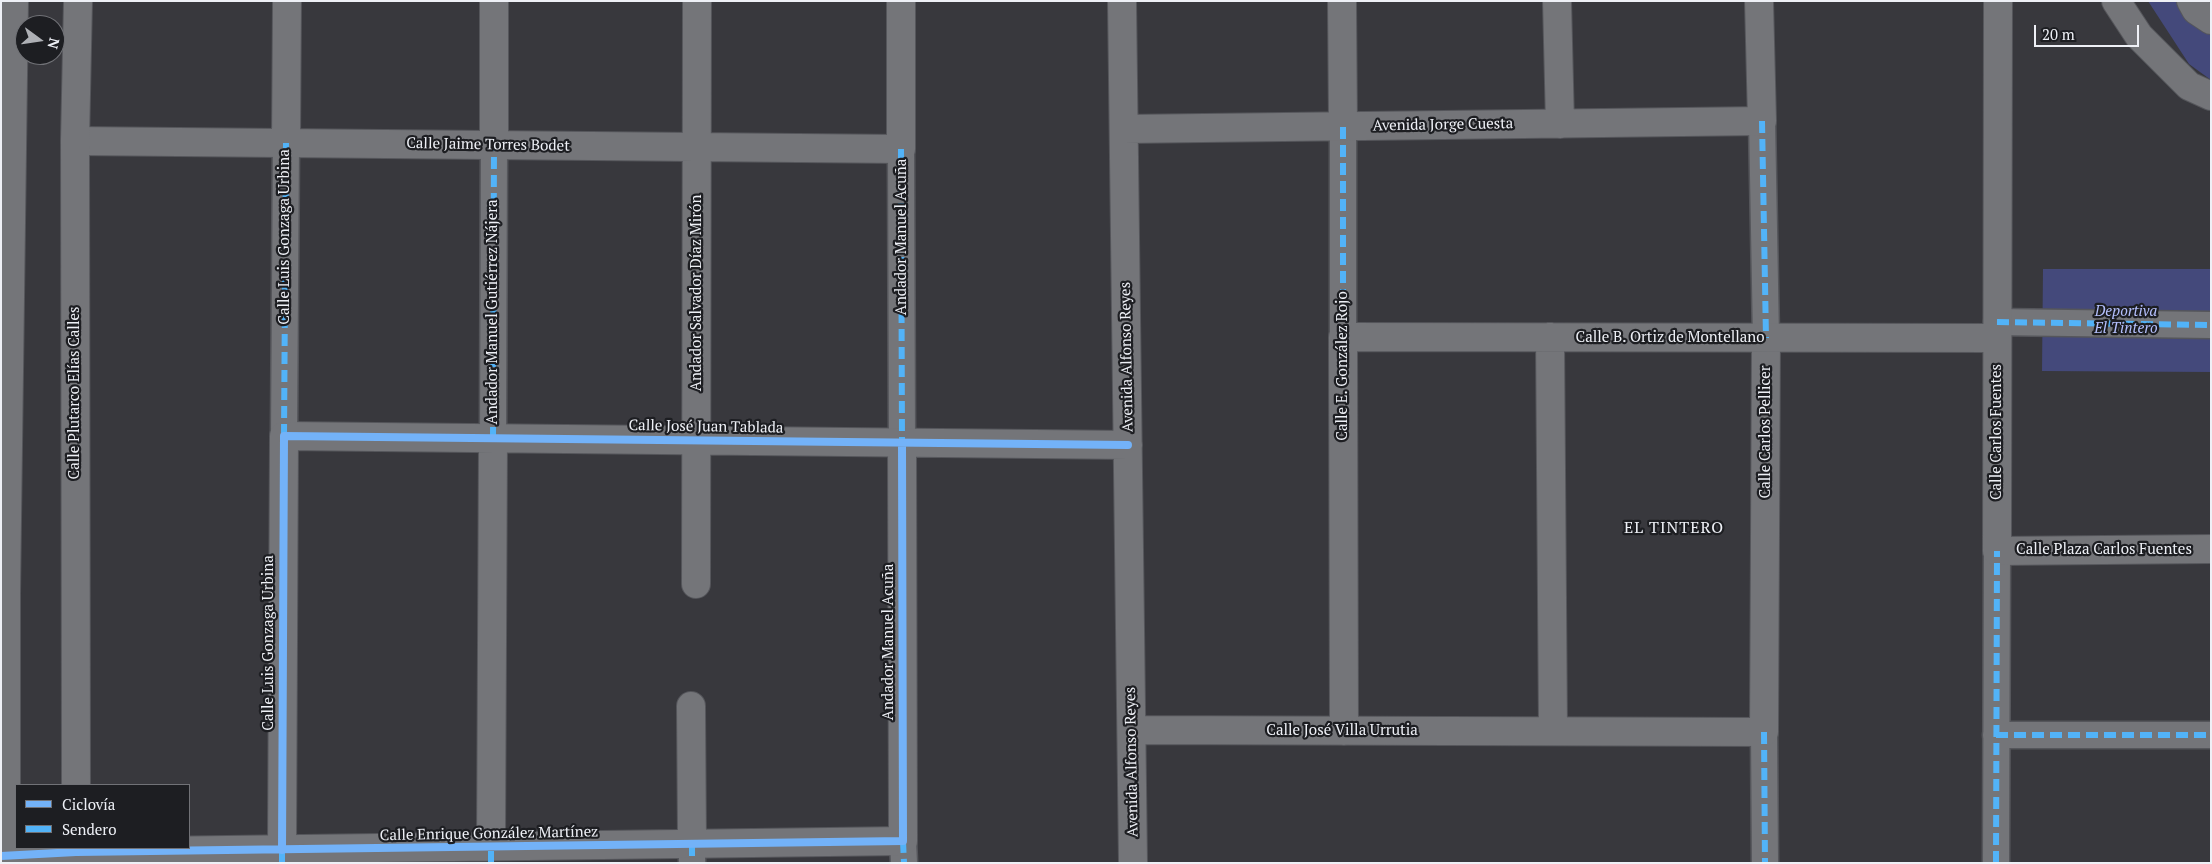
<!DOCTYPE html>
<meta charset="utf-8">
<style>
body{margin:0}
#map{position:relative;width:2212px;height:864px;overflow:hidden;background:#38383d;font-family:"PT Serif",serif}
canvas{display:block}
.frame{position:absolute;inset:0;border:2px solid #eef0f6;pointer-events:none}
.legend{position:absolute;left:15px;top:784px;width:175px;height:65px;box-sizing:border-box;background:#1d1e22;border:1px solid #717277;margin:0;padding:6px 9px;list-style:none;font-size:15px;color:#eef0f6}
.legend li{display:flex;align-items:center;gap:10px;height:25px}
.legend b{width:25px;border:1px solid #717277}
.north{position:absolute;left:15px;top:15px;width:50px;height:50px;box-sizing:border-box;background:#1d1e22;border:1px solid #717277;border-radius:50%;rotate:104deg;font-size:14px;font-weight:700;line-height:20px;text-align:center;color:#eef0f6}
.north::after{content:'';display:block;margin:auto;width:18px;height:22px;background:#aeb0b5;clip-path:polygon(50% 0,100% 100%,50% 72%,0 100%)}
.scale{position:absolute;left:2034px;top:25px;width:105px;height:22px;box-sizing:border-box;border:2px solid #eef0f6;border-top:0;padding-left:6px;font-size:15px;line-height:18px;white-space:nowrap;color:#eef0f6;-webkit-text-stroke:4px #1d1e22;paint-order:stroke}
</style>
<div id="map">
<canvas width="2212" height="864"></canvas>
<div class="frame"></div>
<ul class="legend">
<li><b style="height:6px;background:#73b2f8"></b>Ciclovía</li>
<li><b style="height:6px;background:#52b3f8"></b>Sendero</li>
</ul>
<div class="north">N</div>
<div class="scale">20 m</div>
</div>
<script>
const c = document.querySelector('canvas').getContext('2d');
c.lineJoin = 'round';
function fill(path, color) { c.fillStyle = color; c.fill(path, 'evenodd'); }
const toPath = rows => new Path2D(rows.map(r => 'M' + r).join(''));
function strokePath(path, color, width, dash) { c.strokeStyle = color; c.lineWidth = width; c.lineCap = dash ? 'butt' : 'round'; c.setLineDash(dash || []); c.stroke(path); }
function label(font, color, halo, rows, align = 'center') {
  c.font = font + ' "PT Serif",serif'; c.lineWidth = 4.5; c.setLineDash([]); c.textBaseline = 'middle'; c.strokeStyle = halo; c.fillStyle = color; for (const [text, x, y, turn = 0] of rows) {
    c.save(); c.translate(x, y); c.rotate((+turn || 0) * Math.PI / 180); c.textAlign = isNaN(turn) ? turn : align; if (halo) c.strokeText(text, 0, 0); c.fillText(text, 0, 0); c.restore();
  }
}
const green = toPath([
 [2148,1,2193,1,2211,31,2211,80,2189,64],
 [2043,269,2211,269,2211,372,2042,371]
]);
const pedestrian = toPath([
 [1762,121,1766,338],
 [1343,127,1343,337],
 [901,149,902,443],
 [1997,322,2211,325],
 [284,436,286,143],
 [493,439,494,145],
 [1764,732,1765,863],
 [1996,735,2211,735],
 [903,841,904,863],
 [692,844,692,863],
 [1996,863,1997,551]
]);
const minor = toPath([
 [1122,1,1133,863],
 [1342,1,1343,127],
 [1557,1,1560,124],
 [1998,1,1997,551,2211,549],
 [1124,129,1762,121,1759,1],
 [75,141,901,149,901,1],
 [286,143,287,1],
 [494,145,494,1],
 [1550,337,1553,731],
 [696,584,697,1],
 [691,706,692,844],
 [1132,730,1764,732,1766,338],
 [1344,731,1343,337,1997,338],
 [491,847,493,439],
 [282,850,284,436,1128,445],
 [1,856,76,852,903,841,902,443]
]);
const tertiary = toPath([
 [2116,1,2139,36,2189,86,2211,96],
 [2191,1,2196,10,2211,20],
 [76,785,75,141,78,1],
 [76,848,76,863],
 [6,863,6,594,14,1]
]);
const quiet = toPath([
 [1762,121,1766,338],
 [1343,127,1343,337],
 [901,149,902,443],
 [1997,322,2211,325],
 [284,436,286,143],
 [493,439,494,145],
 [1764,732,1765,863],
 [1996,735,2211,735],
 [903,841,904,863],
 [692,844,692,863],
 [282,863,282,850],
 [491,863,491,847],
 [1996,863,1997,551]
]);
const cycleway = toPath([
 [282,850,284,436,1128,445],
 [1,856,76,852,903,841,902,443]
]);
const streetNames = [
 ["Avenida Jorge Cuesta",1443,125,-1],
 ["Calle Jaime Torres Bodet",488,145,1],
 ["Calle Luis Gonzaga Urbina",285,237,-90],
 ["Andador Manuel Acuña",902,237,-90],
 ["Andador Salvador Díaz Mirón",697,293,-90],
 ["Andador Manuel Gutiérrez Nájera",493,312,-90],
 ["Calle B. Ortiz de Montellano",1670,338],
 ["Avenida Alfonso Reyes",1127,357,-91],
 ["Calle E. González Rojo",1343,366,-90],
 ["Calle Plutarco Elías Calles",75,393,-90],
 ["Calle José Juan Tablada",706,427,1],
 ["Calle Carlos Pellicer",1766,432,-90],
 ["Calle Carlos Fuentes",1997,432,-90],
 ["Calle Plaza Carlos Fuentes",2104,550],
 ["Andador Manuel Acuña",889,642,-90],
 ["Calle Luis Gonzaga Urbina",269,643,-90],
 ["Calle José Villa Urrutia",1342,731],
 ["Avenida Alfonso Reyes",1132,762,-91],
 ["Calle Enrique González Martínez",489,834,-1]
];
const parkNames = [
 ["Deportiva",2126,312],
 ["El Tintero",2126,329]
];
const neighbourhoodNames = [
 ["EL TINTERO",1674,528]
];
fill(green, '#44497b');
strokePath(pedestrian, '#55565b', 29);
strokePath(minor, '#55565b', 30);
strokePath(tertiary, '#55565b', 30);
strokePath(pedestrian, '#747579', 26);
strokePath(minor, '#747579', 28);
strokePath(tertiary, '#747579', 28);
strokePath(quiet, '#52b3f8', 6, [12, 6]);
strokePath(cycleway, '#73b2f8', 8);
label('15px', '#eef0f6', '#1d1e22', streetNames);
label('italic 15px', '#b5c0fd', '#1d1e22', parkNames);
c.letterSpacing = '1px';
label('16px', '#eef0f6', '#1d1e22', neighbourhoodNames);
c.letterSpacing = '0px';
</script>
